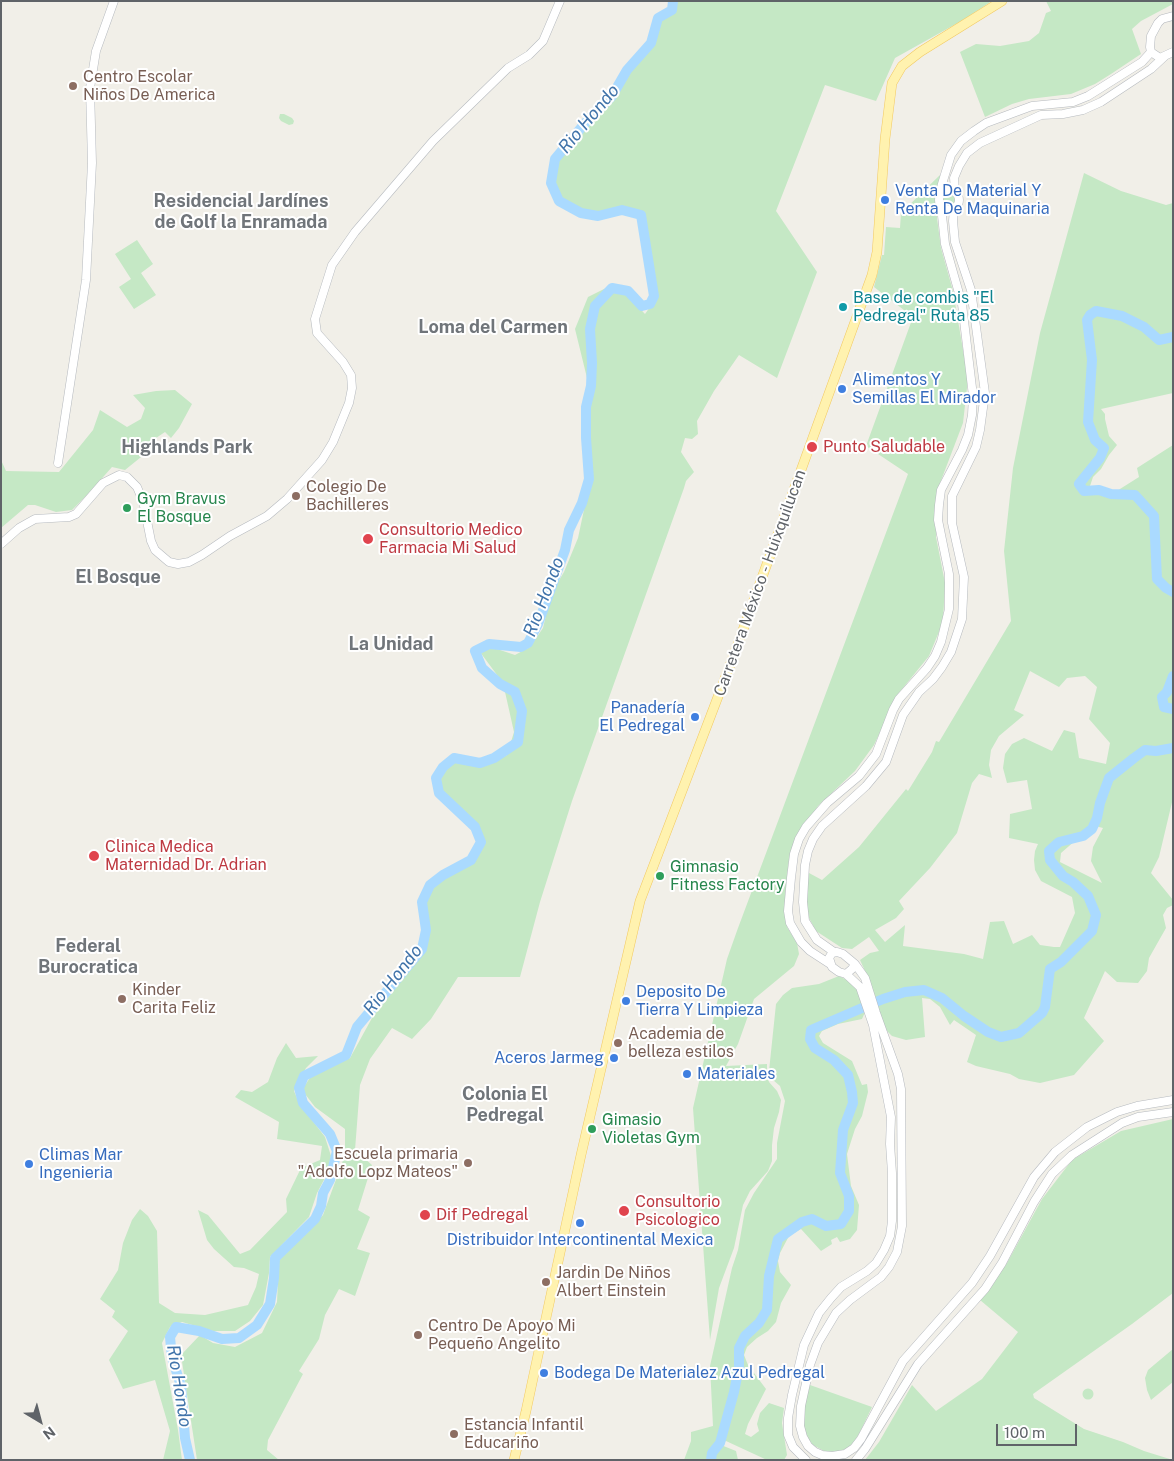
<!DOCTYPE html>
<meta charset="utf-8">
<style>
body{margin:0}
#map{position:relative;width:1174px;height:1461px;overflow:hidden;background:#f1efe8;font-family:"Public Sans",sans-serif}
canvas{display:block}
.frame{position:absolute;inset:0;border:2px solid #5f6368;pointer-events:none}
.north{position:absolute;left:15px;top:1396px;width:50px;height:50px;-webkit-text-stroke:4px #fff;paint-order:stroke;rotate:143deg;font-size:14px;font-weight:700;line-height:20px;text-align:center;color:#5f6368}
.north::after{content:'';display:block;margin:auto;width:18px;height:22px;background:#5f6368;clip-path:polygon(50% 0,100% 100%,50% 72%,0 100%)}
.scale{position:absolute;left:996px;top:1424px;width:81px;height:22px;box-sizing:border-box;border:2px solid #5f6368;border-top:0;padding-left:6px;font-size:15px;line-height:18px;white-space:nowrap;color:#5f6368;-webkit-text-stroke:4px #fff;paint-order:stroke}
</style>
<div id="map">
<canvas width="1174" height="1461"></canvas>
<div class="frame"></div>
<div class="north">N</div>
<div class="scale">100 m</div>
</div>
<script>
const c = document.querySelector('canvas').getContext('2d');
c.lineJoin = 'round';
function fill(path, color) { c.fillStyle = color; c.fill(path, 'evenodd'); }
const toPath = rows => new Path2D(rows.map(r => 'M' + r).join(''));
function strokePath(path, color, width, dash) { c.strokeStyle = color; c.lineWidth = width; c.lineCap = dash ? 'butt' : 'round'; c.setLineDash(dash || []); c.stroke(path); }
function label(font, color, halo, rows, align = 'center') {
  c.font = font + ' "Public Sans",sans-serif'; c.lineWidth = 4; c.setLineDash([]); c.textBaseline = 'middle'; c.strokeStyle = halo; c.fillStyle = color; for (const [text, x, y, turn = 0] of rows) {
    c.save(); c.translate(x, y); c.rotate((+turn || 0) * Math.PI / 180); c.textAlign = isNaN(turn) ? turn : align; if (halo) c.strokeText(text, 0, 0); c.fillText(text, 0, 0); c.restore();
  }
}
const green = toPath([
 [677,1,992,1,963,20,895,58,876,101,825,85,776,211,817,272,777,378,739,355,714,391,697,421,698,434,692,439,685,438,681,452,694,472,686,481,684,488,572,801,540,902,520,977,458,977,431,1019,412,1039,392,1028,370,1059,360,1085,355,1150,372,1165,358,1210,370,1217,357,1249,370,1253,355,1296,339,1289,325,1315,319,1339,299,1371,303,1374,268,1440,267,1450,279,1460,197,1460,181,1355,200,1335,213,1343,235,1347,262,1333,277,1302,279,1259,323,1215,345,1155,345,1129,315,1107,302,1090,311,1076,350,1058,372,1018,425,950,429,930,426,903,433,887,445,877,473,862,485,843,478,825,442,792,439,778,445,769,455,761,480,766,496,761,507,755,514,732,503,683,480,652,491,647,515,655,530,647,543,628,551,594,564,572,578,538,592,472,590,456,588,382,575,329,588,297,606,288,626,294,645,314,657,297,644,213,622,207,598,213,582,210,562,199,554,182,558,160,588,124,615,98,630,71,653,45,661,21,675,12],
 [1046,1,1173,1,1173,4,1141,21,1132,29,1141,54,1111,74,1095,84,1071,94,1029,99,1012,104,985,117,960,52,976,44,1000,46,1029,41,1039,33,1046,13,1051,11],
 [280,114,284,114,292,118,294,121,293,124,289,125,281,121,279,118],
 [1084,173,1121,191,1166,205,1173,203,1173,393,1101,409,1105,414,1105,419,1109,436,1117,445,1109,455,1101,469,1093,477,1090,486,1112,494,1139,477,1137,468,1173,445,1173,798,1159,857,1151,873,1173,900,1173,905,1167,908,1163,915,1166,928,1149,958,1147,971,1138,983,1117,982,1105,971,1084,1018,1104,1041,1074,1075,1040,1083,1019,1079,1010,1074,976,1066,967,1062,976,1035,954,1020,950,1025,940,1007,930,999,922,998,925,1037,906,1040,892,1036,887,1031,881,1019,866,973,860,960,870,953,879,951,869,937,852,949,842,948,816,931,807,914,806,891,809,873,822,880,859,847,906,789,908,791,932,752,936,741,939,742,1011,621,1004,551,1013,468,1040,333],
 [1030,671,1059,687,1067,678,1085,676,1097,687,1089,719,1110,743,1106,764,1079,758,1075,733,1064,730,1052,751,1024,738,1012,744,1005,754,1003,768,1007,783,1027,780,1032,809,1010,814,1009,838,1038,844,1035,851,1034,860,1035,870,1041,881,1072,897,1075,913,1060,947,1054,947,1040,945,1032,935,1013,944,1004,921,990,922,983,959,964,954,903,946,905,925,885,942,875,930,896,918,904,909,899,901,930,868,957,833,972,783,979,774,992,778,989,765,991,750,999,736,1024,715,1014,710],
 [1095,826,1103,828,1093,847,1091,861,1102,883,1060,862,1061,853,1076,840,1080,833,1088,827],
 [940,175,937,218,941,248,953,291,968,379,963,423,937,491,936,537,945,583,943,622,929,656,898,694,874,745,855,771,818,806,800,833,789,860,785,898,787,927,797,943,799,954,794,966,754,999,738,1044,726,1066,767,1064,767,1075,769,1082,777,1091,781,1100,779,1112,774,1128,772,1145,772,1161,768,1171,750,1191,743,1205,734,1248,719,1288,710,1340,693,1108,727,959,738,928,908,474,866,446,913,317,874,287,882,255,884,255,886,227,900,228,901,213],
 '941 200a8 8 0 1 1 16 0a8 8 0 1 1-16 0Z',
 [137,240,153,264,141,273,156,295,134,309,119,287,131,279,115,254],
 [175,390,192,404,179,428,171,438,165,432,153,440,154,445,151,449,125,470,112,467,89,493,72,510,56,512,35,505,28,505,1,528,1,460,6,471,59,472,93,430,100,410,127,427,141,419,145,408,133,395,156,391],
 [839,976,853,983,860,993,866,1010,862,1019,838,1024,822,1031,819,1036,823,1043,852,1061,862,1085,867,1084,868,1092,862,1116,855,1129,847,1154,851,1186,859,1205,857,1230,850,1239,840,1242,837,1237,831,1240,832,1244,821,1251,801,1229,789,1236,780,1253,778,1261,780,1272,791,1285,781,1303,776,1322,768,1331,757,1338,747,1347,744,1355,748,1365,766,1389,748,1424,745,1434,751,1437,759,1431,757,1424,760,1413,769,1403,784,1408,782,1423,787,1455,784,1460,767,1460,726,1441,721,1445,736,1451,738,1460,684,1460,691,1441,691,1432,713,1426,710,1366,732,1268,738,1250,745,1210,754,1193,777,1159,777,1143,785,1101,780,1086,773,1080,769,1071,776,1004,783,995,792,988,819,984],
 [286,1043,296,1058,318,1056,306,1068,294,1091,299,1103,325,1137,331,1156,326,1176,317,1193,309,1217,270,1257,269,1273,263,1305,250,1321,235,1331,213,1331,182,1322,170,1327,162,1343,178,1430,182,1460,163,1460,170,1431,155,1380,123,1389,109,1360,128,1331,112,1317,115,1311,100,1299,118,1270,123,1243,132,1220,140,1209,148,1216,157,1231,159,1303,175,1313,205,1315,248,1305,256,1287,259,1274,244,1268,234,1267,214,1249,207,1240,198,1210,208,1215,240,1254,250,1250,287,1212,286,1199,301,1168,320,1160,322,1146,277,1139,279,1122,235,1097,241,1090,252,1092,268,1082,277,1058],
 [1173,1119,1173,1293,1132,1324,1033,1394,1034,1398,1084,1429,1123,1442,1144,1451,1173,1460,865,1460,879,1442,912,1385,936,1411,982,1379,1018,1332,980,1300,1007,1263,1042,1199,1072,1160,1121,1131],
 [1173,1349,1173,1382,1151,1400,1147,1390,1145,1378,1148,1370],
 [810,1385,872,1407,860,1432,853,1444,846,1449,835,1452,824,1451,813,1445,804,1434,802,1425,804,1406],
 '1082.5 1394a5.5 5.5 0 1 1 11 0a5.5 5.5 0 1 1-11 0Z'
]);
const river = toPath([
 [1173,337,1159,340,1144,327,1122,316,1096,311,1090,315,1087,320,1092,360,1088,422,1095,440,1104,448,1100,458,1079,484,1084,491,1099,490,1111,494,1135,495,1154,516,1157,579,1166,588,1173,592],
 [1173,676,1167,692,1162,697,1164,707,1173,709],
 [190,1460,185,1438,181,1386,172,1358,170,1337,176,1327,199,1331,222,1339,239,1338,257,1325,270,1304,274,1278,275,1258,315,1219,321,1206,323,1193,330,1180,337,1151,330,1134,303,1103,299,1088,304,1076,346,1055,357,1027,422,949,426,930,422,902,430,885,443,875,471,860,481,842,475,827,439,793,436,778,443,767,454,758,480,763,494,758,518,742,522,711,515,692,500,684,482,668,475,651,489,644,521,647,528,643,538,624,565,550,569,530,582,503,589,479,586,438,586,407,591,386,592,363,590,329,595,306,612,288,628,291,642,306,650,304,654,296,641,215,622,210,598,216,581,213,559,201,551,183,555,159,586,122,612,96,627,70,651,43,658,18,672,10,673,1],
 [711,1460,712,1453,720,1443,734,1392,739,1367,739,1348,745,1336,759,1323,767,1310,769,1276,778,1239,802,1222,812,1219,826,1226,841,1224,849,1211,849,1196,840,1173,843,1130,853,1103,852,1092,848,1075,834,1060,815,1048,810,1039,811,1030,883,999,905,992,924,990,942,998,964,1016,988,1032,1001,1037,1019,1033,1042,1013,1045,1007,1050,969,1061,962,1092,931,1096,915,1088,896,1073,882,1063,876,1050,860,1049,851,1059,842,1083,836,1092,829,1097,818,1100,803,1109,778,1134,758,1145,750,1156,751,1173,748]
]);
const secondary = toPath([
 [1173,16,1162,19,1158,23,1151,36,1150,47,1151,52,1160,58,1173,52],
 '939 200a10 10 0 1 1 20 0a10 10 0 1 1-20 0Z',
 [955,191,954,178,959,166,967,153,980,143,1041,115,1063,114,1083,110,1101,102,1151,69,1165,56],
 [939,196,942,184,951,155,961,141,974,131,986,123,1032,106,1073,102,1088,96,1142,62,1151,52],
 [58,463,86,280,92,163,90,88,96,51,114,1],
 [1,544,19,528,35,519,69,517,76,514,103,483,119,475,127,477,137,487,143,501,151,541,155,550,169,562,178,564,189,562,202,555,230,536,267,516,287,499,322,460,333,442,349,403,352,388,351,375,343,362,317,333,315,319,332,265,355,232,433,141,508,68,529,55,543,41,560,1],
 [834,952,817,940,805,921,803,902,805,865,808,851,813,839,822,826,866,786,886,762,903,715,919,692,933,679,942,667,951,652,962,619,964,577,952,523,952,496,976,447,980,430,985,393,971,290,955,242,953,221,954,209],
 [830,964,810,951,801,942,790,923,788,911,791,878,794,854,799,839,806,827,827,803,859,776,876,754,893,710,899,699,927,668,935,656,941,642,949,609,949,574,938,520,939,505,941,490,962,450,968,435,972,415,973,396,962,304,945,244,941,206],
 [855,964,865,978,876,1013,898,1074,901,1089,902,1226,897,1252,889,1267,881,1277,850,1300,836,1313,818,1343,810,1365,801,1406,800,1426,803,1437,808,1446,815,1452,822,1455,832,1456,845,1454,854,1448,861,1439,903,1361,972,1283,990,1256,1034,1177,1055,1152,1087,1127,1117,1112,1137,1106,1173,1100],
 [806,1460,793,1447,788,1435,788,1418,792,1395,804,1345,819,1313,831,1298,841,1287,867,1271,876,1263,884,1250,890,1236,892,1221,892,1173,890,1144,891,1117,873,1025,860,987,846,974,839,972,832,967,829,958,832,953,837,952,843,954,855,964,852,969,846,974],
 [856,1460,865,1449,918,1364,985,1289,1002,1263,1034,1202,1052,1174,1072,1155,1122,1123,1138,1117,1173,1112]
]);
const primary = toPath([
 [514,1460,526,1411,581,1155,640,901,732,660,872,275,877,252,885,139,892,83,902,66,920,52,1002,1]
]);
const markers = [
 [73,86,5,"#8d6e63"],
 [885,200,5,"#3f7fe0"],
 [843,307,5,"#0f9aa8"],
 [842,389,5,"#3f7fe0"],
 [812,447,6,"#e0444e"],
 [296,496,5,"#8d6e63"],
 [127,508,5,"#2e9e5b"],
 [368,539,6,"#e0444e"],
 [695,717,5,"#3f7fe0"],
 [94,856,6,"#e0444e"],
 [660,876,5,"#2e9e5b"],
 [122,999,5,"#8d6e63"],
 [626,1001,5,"#3f7fe0"],
 [618,1043,5,"#8d6e63"],
 [614,1058,5,"#3f7fe0"],
 [687,1074,5,"#3f7fe0"],
 [592,1129,5,"#2e9e5b"],
 [468,1163,5,"#8d6e63"],
 [29,1164,5,"#3f7fe0"],
 [624,1211,6,"#e0444e"],
 [425,1215,6,"#e0444e"],
 [580,1223,5,"#3f7fe0"],
 [546,1282,5,"#8d6e63"],
 [418,1335,5,"#8d6e63"],
 [544,1373,5,"#3f7fe0"],
 [454,1434,5,"#8d6e63"]
];
const educationNames = [
 ["Centro Escolar",83,77],
 ["Niños De America",83,95],
 ["Colegio De",306,487],
 ["Bachilleres",306,505],
 ["Kinder",132,990],
 ["Carita Feliz",132,1008],
 ["Academia de",628,1034],
 ["belleza estilos",628,1052],
 ["Escuela primaria",458,1154,"right"],
 ["\"Adolfo Lopz Mateos\"",458,1172,"right"],
 ["Jardin De Niños",556,1273],
 ["Albert Einstein",556,1291],
 ["Centro De Apoyo Mi",428,1326],
 ["Pequeño Angelito",428,1344],
 ["Estancia Infantil",464,1425],
 ["Educariño",464,1443]
];
const shopNames = [
 ["Venta De Material Y",895,191],
 ["Renta De Maquinaria",895,209],
 ["Alimentos Y",852,380],
 ["Semillas El Mirador",852,398],
 ["Panadería",685,708,"right"],
 ["El Pedregal",685,726,"right"],
 ["Deposito De",636,992],
 ["Tierra Y Limpieza",636,1010],
 ["Aceros Jarmeg",604,1058,"right"],
 ["Materiales",697,1074],
 ["Climas Mar",39,1155],
 ["Ingenieria",39,1173],
 ["Distribuidor Intercontinental Mexica",580,1240,"center"],
 ["Bodega De Materialez Azul Pedregal",554,1373]
];
const cultureNames = [
 ["Base de combis \"El",853,298],
 ["Pedregal\" Ruta 85",853,316]
];
const healthNames = [
 ["Punto Saludable",823,447],
 ["Consultorio Medico",379,530],
 ["Farmacia Mi Salud",379,548],
 ["Clinica Medica",105,847],
 ["Maternidad Dr. Adrian",105,865],
 ["Consultorio",635,1202],
 ["Psicologico",635,1220],
 ["Dif Pedregal",436,1215]
];
const leisureNames = [
 ["Gym Bravus",137,499],
 ["El Bosque",137,517],
 ["Gimnasio",670,867],
 ["Fitness Factory",670,885],
 ["Gimasio",602,1120],
 ["Violetas Gym",602,1138]
];
const streetNames = [
 ["Carretera México - Huixquilucan",760,583,-70]
];
const waterNames = [
 ["Rio Hondo",589,119,-50],
 ["Rio Hondo",544,597,-69],
 ["Rio Hondo",393,980,-52],
 ["Rio Hondo",179,1386,81]
];
const neighbourhoodNames = [
 ["Residencial Jardínes",241,201],
 ["de Golf la Enramada",241,222],
 ["Loma del Carmen",493,327],
 ["Highlands Park",187,447],
 ["El Bosque",118,577],
 ["La Unidad",391,644],
 ["Federal",88,946],
 ["Burocratica",88,967],
 ["Colonia El",505,1094],
 ["Pedregal",505,1115]
];
fill(green, '#c5e8c5');
strokePath(river, '#aadaff', 10);
strokePath(secondary, '#b6babf', 9);
strokePath(primary, '#f2c960', 10);
strokePath(secondary, '#fff', 8);
strokePath(primary, '#fff2af', 9);
for (const [x, y, r, color] of markers) { const dot = new Path2D(); dot.arc(x, y, r, 0, 2 * Math.PI); c.fillStyle = color; c.fill(dot); strokePath(dot, '#fff', 2); }
label('16px', '#785e54', '#fff', educationNames, 'left');
label('16px', '#366cbe', '#fff', shopNames, 'left');
label('16px', '#0d838f', '#fff', cultureNames, 'left');
label('16px', '#be3a42', '#fff', healthNames, 'left');
label('16px', '#27864d', '#fff', leisureNames, 'left');
label('16px', '#5f6368', '#fff', streetNames);
label('italic 18px', '#4174aa', '#fff', waterNames);
label('bold 18px', '#70757a', '#fff', neighbourhoodNames);
</script>
